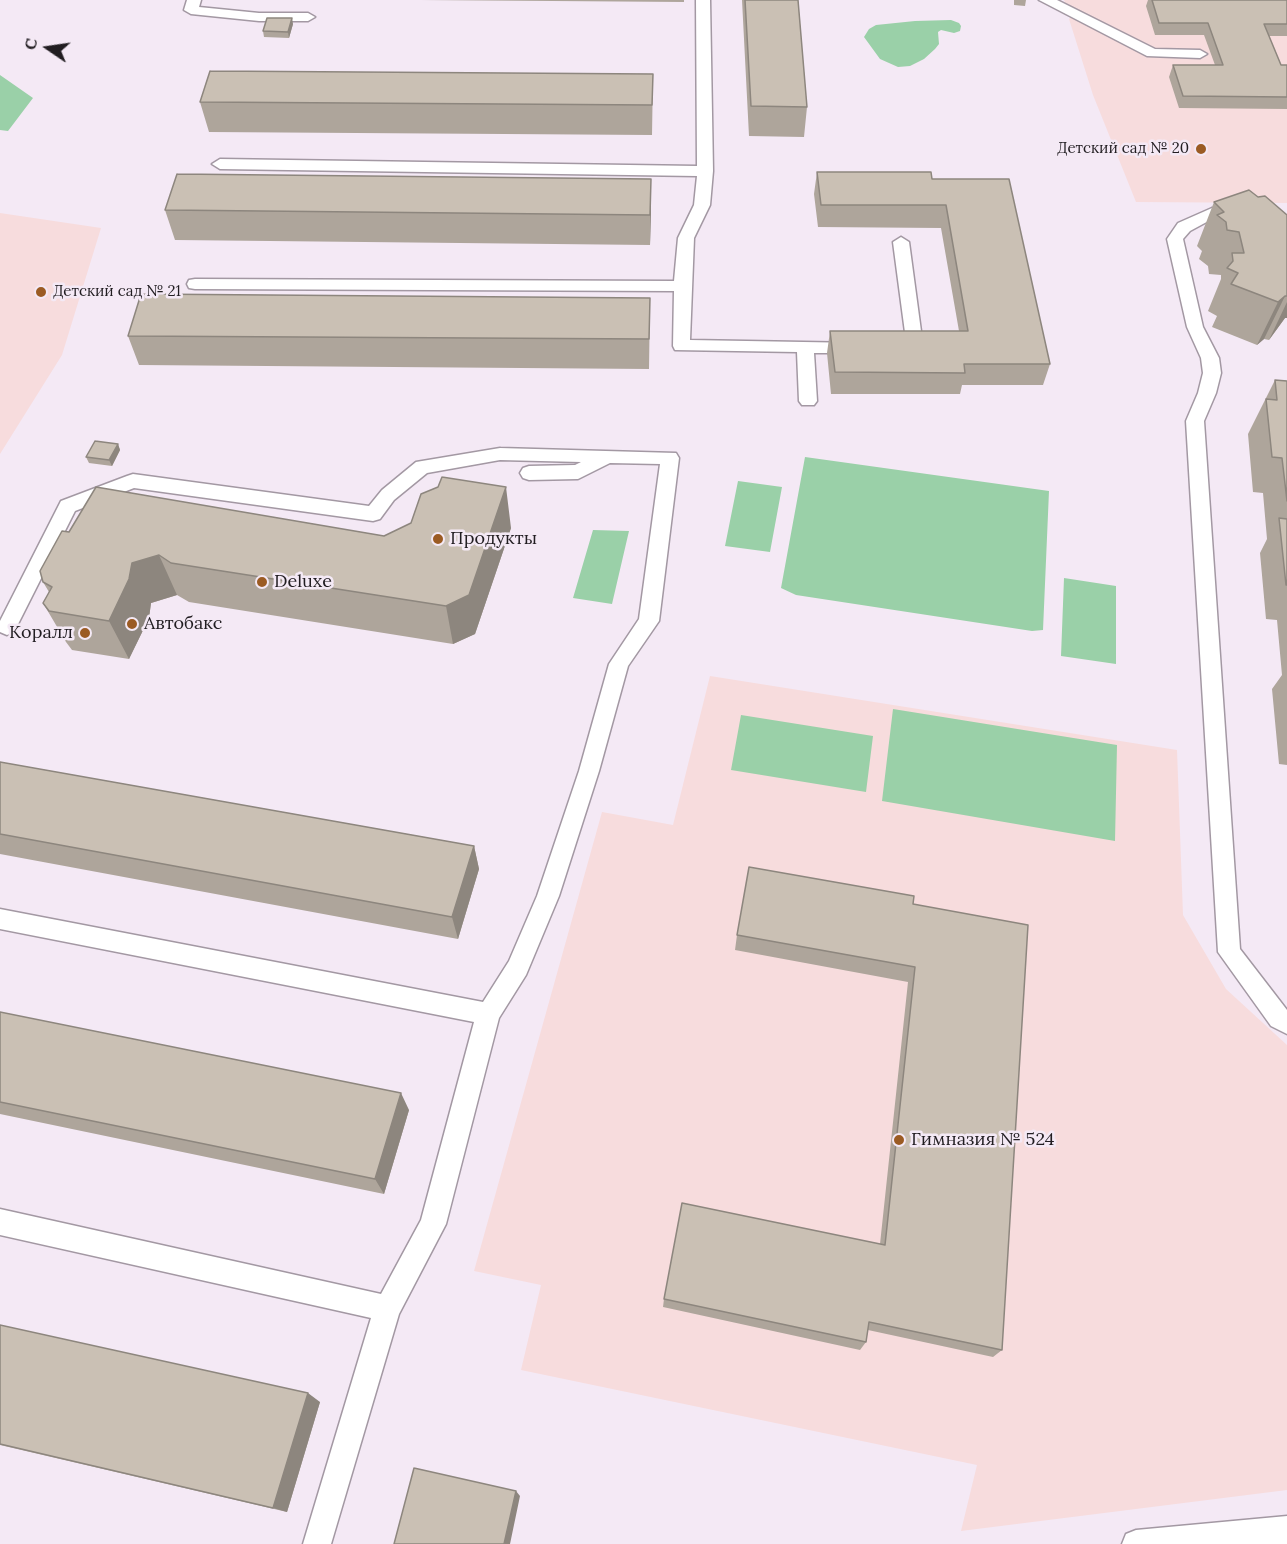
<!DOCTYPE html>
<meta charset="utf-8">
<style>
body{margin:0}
#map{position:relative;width:1287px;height:1544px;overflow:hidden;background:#f4e9f5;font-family:Lora,serif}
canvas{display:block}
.north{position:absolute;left:18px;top:18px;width:60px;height:60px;-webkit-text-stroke:4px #f4e9f5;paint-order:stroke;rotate:283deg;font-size:16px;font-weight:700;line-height:24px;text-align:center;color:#211d21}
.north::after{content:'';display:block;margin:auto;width:21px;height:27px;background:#211d21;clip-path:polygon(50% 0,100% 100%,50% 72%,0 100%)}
</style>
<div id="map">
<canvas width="1287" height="1544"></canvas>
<div class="north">С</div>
</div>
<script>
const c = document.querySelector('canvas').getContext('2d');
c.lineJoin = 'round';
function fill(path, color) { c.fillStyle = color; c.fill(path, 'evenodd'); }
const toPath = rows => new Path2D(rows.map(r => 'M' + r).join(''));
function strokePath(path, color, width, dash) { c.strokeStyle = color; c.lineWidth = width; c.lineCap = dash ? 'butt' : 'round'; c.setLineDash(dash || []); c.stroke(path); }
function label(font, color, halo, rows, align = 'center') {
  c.font = font + ' Lora,serif'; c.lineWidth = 5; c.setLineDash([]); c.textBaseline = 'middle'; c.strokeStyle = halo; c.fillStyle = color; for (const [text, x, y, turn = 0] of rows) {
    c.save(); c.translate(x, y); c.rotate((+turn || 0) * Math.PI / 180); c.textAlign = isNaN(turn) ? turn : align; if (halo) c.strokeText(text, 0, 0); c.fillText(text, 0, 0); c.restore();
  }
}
const education = toPath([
 [1064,0,1287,0,1287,203,1136,202,1093,95,1069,19,1078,10,1065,3],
 [0,213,101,228,62,355,0,454],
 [710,676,1177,750,1183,915,1226,989,1287,1045,1287,1490,961,1531,977,1465,521,1370,541,1285,474,1271,602,812,673,825]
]);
const green = toPath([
 [951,20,959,23,961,26,960,31,954,33,941,30,938,32,939,44,935,49,924,59,910,66,898,67,880,59,864,37,869,29,876,25,915,21],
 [0,75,33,98,8,131,0,130],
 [805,457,1049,491,1043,630,1032,631,796,595,781,588],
 [738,481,782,487,770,552,725,546],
 [593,530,629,531,612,604,573,598],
 [1064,578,1116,586,1116,664,1061,656],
 [893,709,1117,745,1115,841,882,801],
 [741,715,873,736,866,792,731,770]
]);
const service = toPath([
 [187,0,201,0,199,7,259,13,308,13,315,17,308,21,259,21,191,14,184,10,187,0],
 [696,0,710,0,713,171,710,205,694,238,690,340,860,343,862,347,860,351,854,353,814,353,817,401,814,405,802,405,799,401,797,352,675,350,673,346,674,291,195,289,189,288,187,284,189,280,195,279,674,281,678,238,694,205,697,176,220,169,212,164,220,159,697,166,696,0],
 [1039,0,1057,0,1155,49,1200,50,1207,54,1200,58,1147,56,1039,0],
 [1212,208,1263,218,1287,229,1287,240,1253,226,1214,218,1190,231,1183,239,1203,327,1219,358,1221,373,1216,393,1204,421,1240,949,1287,1010,1287,1034,1271,1026,1218,952,1186,421,1198,393,1203,373,1201,358,1187,327,1167,239,1178,223,1212,208],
 [901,237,909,242,923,346,921,350,915,352,898,350,896,346,898,342,906,340,893,242,901,237],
 [500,448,676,453,679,458,659,621,628,666,599,771,559,896,526,975,499,1018,446,1224,399,1314,331,1544,303,1544,371,1318,0,1235,0,1209,381,1294,421,1220,474,1022,0,929,0,909,483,1002,509,961,537,896,579,771,609,664,639,619,660,464,610,463,578,479,529,480,523,478,520,473,523,468,529,466,575,465,581,462,500,460,427,473,394,500,380,519,373,521,134,488,75,511,14,632,7,635,0,632,0,621,61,501,127,476,133,474,369,506,382,490,416,462,500,448],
 [1287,1516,1287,1544,1122,1544,1126,1534,1136,1530,1287,1516]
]);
const wall = toPath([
 [421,0,684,0,684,2],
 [742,0,798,0,807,107,804,137,749,136],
 [1014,0,1026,0,1025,6,1014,5],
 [1148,0,1287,0,1287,36,1269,36,1281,65,1287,65,1287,109,1179,108,1169,77,1173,65,1215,65,1204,35,1155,35,1146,6],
 [293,24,289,38,264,37,263,31],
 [653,74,652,135,209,132,200,102],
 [817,172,932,179,1050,364,1043,385,962,385,960,394,831,394,827,353,830,331,959,331,941,228,818,227,814,194],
 [1258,197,1287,215,1287,318,1285,318,1269,340,1264,339,1257,345,1212,327,1217,316,1208,311,1221,279,1221,275,1209,274,1208,266,1199,259,1202,251,1197,246,1214,202],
 [651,209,650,245,175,240,165,210],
 [650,298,649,369,139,365,128,336],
 [1275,380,1287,381,1287,765,1279,764,1272,689,1282,675,1277,620,1266,619,1260,553,1267,539,1263,493,1253,492,1248,434],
 [118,444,120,450,112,466,89,463,86,457],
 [511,528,475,634,453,644,189,602,177,595,151,603,149,618,129,659,72,650,66,642,43,603,49,592,43,582,69,532,384,536],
 [0,762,474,846,479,869,458,939,0,854],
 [913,904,1002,1350,993,1357,868,1330,866,1342,860,1350,663,1307,664,1299,880,1244,908,982,735,950,737,935],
 [0,1012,409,1110,384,1194,0,1114],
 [0,1325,320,1402,287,1512,0,1445]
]);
const shadedWall = toPath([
 [292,18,293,24,289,38,288,32],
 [651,179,651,209,650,245,650,215],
 [1285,296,1264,339,1257,345,1278,302],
 [1287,302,1287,318,1285,318,1269,340],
 [118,444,120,450,112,466,109,460],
 [506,487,511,528,475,634,453,644,446,606],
 [159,555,177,595,151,603,149,618,129,659,109,621,132,563],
 [474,846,479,869,458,939,452,917],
 [401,1093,409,1110,384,1194,375,1179],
 [308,1393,320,1402,287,1512,273,1508],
 [516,1491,520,1496,510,1544,504,1544]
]);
const building = toPath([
 [745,0,798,0,807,107,751,106,745,0],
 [1152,0,1287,0,1287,24,1264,24,1281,65,1287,65,1287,97,1183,96,1173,65,1223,65,1208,23,1159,23,1152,0],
 [267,18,292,18,288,32,263,31,267,18],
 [210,71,653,74,652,105,200,102,210,71],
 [817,172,931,172,932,179,1009,179,1050,364,964,364,965,373,835,372,830,331,968,331,946,205,821,205,817,172],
 [177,174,651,179,650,215,165,210,177,174],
 [1249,190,1258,197,1265,196,1287,215,1287,296,1285,296,1278,302,1231,284,1238,273,1227,268,1233,261,1232,253,1244,253,1239,232,1227,230,1226,222,1217,215,1224,212,1214,202,1249,190],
 [141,294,650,298,649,339,128,336,141,294],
 [1275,380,1287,381,1287,501,1282,458,1272,457,1266,399,1277,400,1275,380],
 [95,441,118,444,109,460,86,457,95,441],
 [442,477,506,487,469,595,446,606,171,563,159,555,132,563,129,579,109,621,49,611,43,603,52,587,43,582,40,571,62,531,69,532,96,487,384,536,411,523,421,494,438,487,442,477],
 [1279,518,1287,519,1287,585,1286,585,1279,518],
 [0,762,474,846,452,917,0,834,0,762],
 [749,867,914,896,913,904,1028,925,1002,1350,869,1322,866,1342,664,1299,682,1203,885,1245,915,967,737,935,749,867],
 [0,1012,401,1093,375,1179,0,1102,0,1012],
 [0,1325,308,1393,273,1508,0,1444,0,1325],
 [414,1468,516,1491,504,1544,394,1544,414,1468]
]);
const markers = [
 [1201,149,6,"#9b5b23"],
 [41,292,6,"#9b5b23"],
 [438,539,6,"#9b5b23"],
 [262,582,6,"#9b5b23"],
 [132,624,6,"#9b5b23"],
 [85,633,6,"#9b5b23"],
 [899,1140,6,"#9b5b23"]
];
const farPoinames = [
 ["Детский сад № 20",1189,149],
 ["Детский сад № 21",53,292,"left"]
];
const poiNames = [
 ["Продукты",450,539],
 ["Deluxe",274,582],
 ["Автобакс",144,624],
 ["Коралл",73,633,"right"],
 ["Гимназия № 524",911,1140]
];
fill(education, '#f7dcdd');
fill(green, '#9ad0a8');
strokePath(service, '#a398a3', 3);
fill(service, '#fff');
fill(wall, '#aea59b');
fill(shadedWall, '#8d867e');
fill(building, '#cac0b4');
strokePath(building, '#8d867e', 1.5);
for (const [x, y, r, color] of markers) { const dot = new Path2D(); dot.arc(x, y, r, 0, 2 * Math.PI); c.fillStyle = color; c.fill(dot); strokePath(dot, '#f4e9f5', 2); }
label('15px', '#211d21', '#f4e9f5', farPoinames, 'right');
label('18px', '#211d21', '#f4e9f5', poiNames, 'left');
</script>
